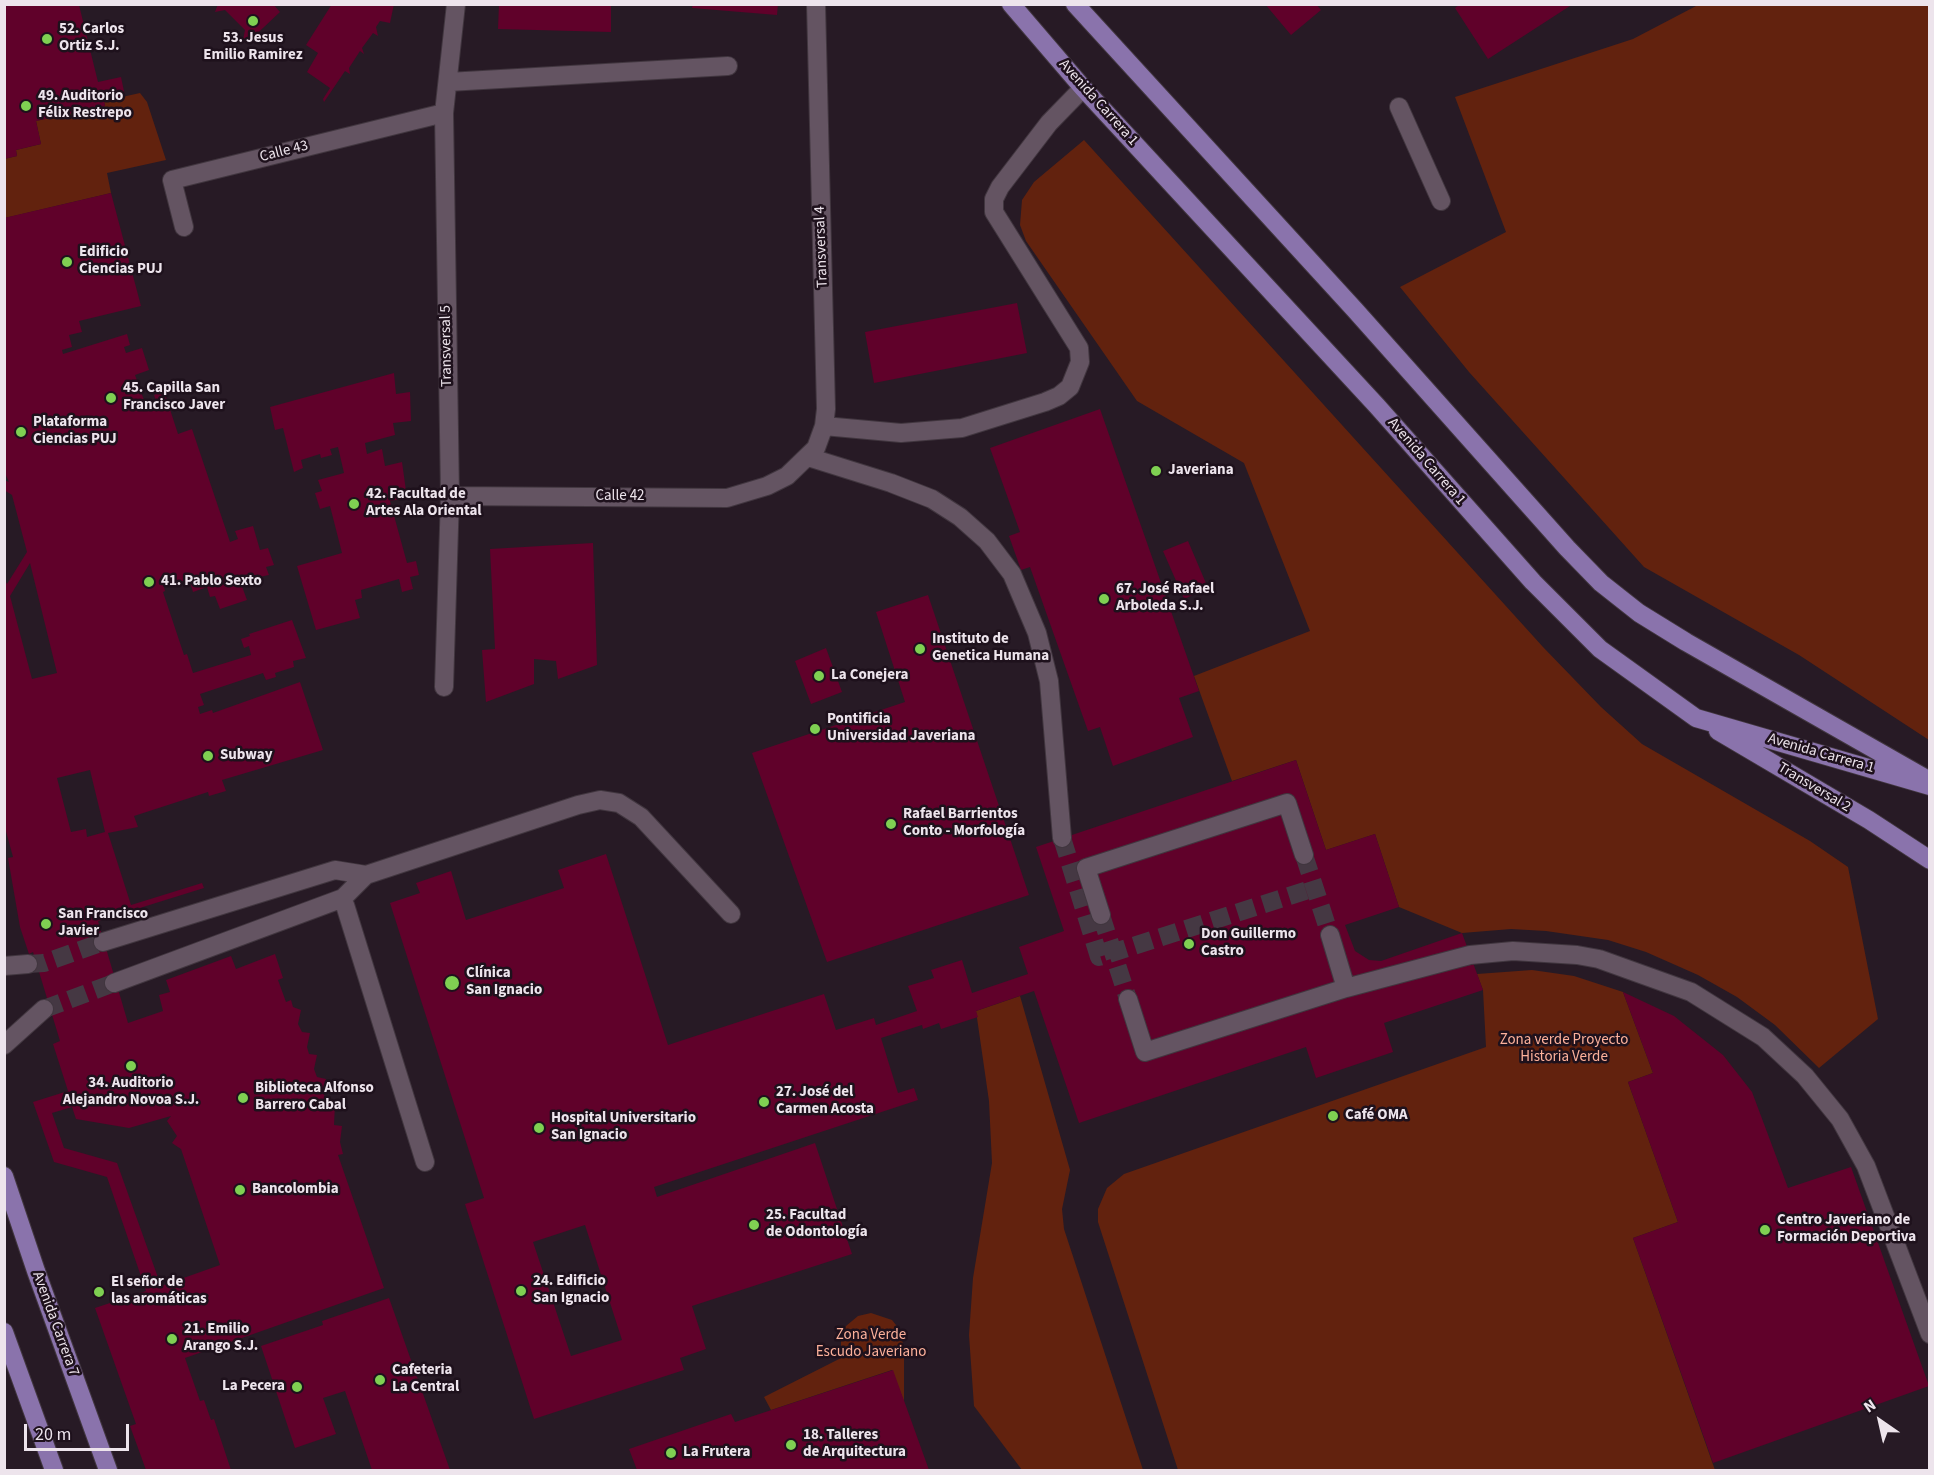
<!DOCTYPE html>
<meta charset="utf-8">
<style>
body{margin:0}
#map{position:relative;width:1934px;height:1475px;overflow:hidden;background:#271a25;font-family:"Source Sans 3",sans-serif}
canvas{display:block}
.frame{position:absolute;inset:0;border:6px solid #ede4ec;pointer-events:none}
.north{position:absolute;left:1850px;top:1391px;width:60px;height:60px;-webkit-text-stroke:4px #1e111c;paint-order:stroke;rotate:326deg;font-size:16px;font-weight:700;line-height:24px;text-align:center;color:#ede4ec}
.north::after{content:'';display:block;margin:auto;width:21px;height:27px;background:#ede4ec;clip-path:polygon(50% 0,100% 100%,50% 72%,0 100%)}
.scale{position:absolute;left:24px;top:1424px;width:105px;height:27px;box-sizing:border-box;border:3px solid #ede4ec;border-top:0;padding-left:8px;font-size:18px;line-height:21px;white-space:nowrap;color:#ede4ec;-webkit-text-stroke:4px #1e111c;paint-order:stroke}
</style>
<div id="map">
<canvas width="1934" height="1475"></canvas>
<div class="frame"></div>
<div class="north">N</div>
<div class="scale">20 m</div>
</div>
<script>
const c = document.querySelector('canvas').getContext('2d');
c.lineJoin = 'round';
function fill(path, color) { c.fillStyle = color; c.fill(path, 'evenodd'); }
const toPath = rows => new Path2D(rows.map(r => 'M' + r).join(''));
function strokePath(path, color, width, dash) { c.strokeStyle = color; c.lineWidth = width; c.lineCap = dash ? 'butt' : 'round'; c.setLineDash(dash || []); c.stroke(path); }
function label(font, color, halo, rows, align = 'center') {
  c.font = font + ' "Source Sans 3",sans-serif'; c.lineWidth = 5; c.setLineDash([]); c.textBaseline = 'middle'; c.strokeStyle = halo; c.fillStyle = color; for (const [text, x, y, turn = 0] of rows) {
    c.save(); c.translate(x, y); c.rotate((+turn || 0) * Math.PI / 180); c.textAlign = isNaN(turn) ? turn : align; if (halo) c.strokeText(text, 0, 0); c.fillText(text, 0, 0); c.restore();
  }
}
const green = toPath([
 [1698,5,1929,5,1929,740,1799,655,1644,567,1469,372,1400,287,1506,232,1455,97,1633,39],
 [140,93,147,102,166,160,107,173,111,193,5,218,4,159,17,156,16,150,41,144,36,121,105,106,104,101],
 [1084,140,1543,647,1601,707,1642,744,1810,841,1848,867,1878,1019,1819,1068,1775,1025,1737,997,1698,975,1646,952,1608,940,1546,931,1511,929,1462,933,1399,907,1375,834,1326,850,1296,760,1232,781,1194,676,1310,631,1244,463,1137,401,1026,241,1020,225,1022,200,1034,182],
 [1532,970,1574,976,1623,992,1653,1073,1628,1082,1678,1222,1633,1238,1715,1470,1178,1470,1098,1222,1098,1209,1107,1188,1124,1174,1486,1047,1483,990,1477,974],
 [1020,996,1070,1170,1062,1209,1064,1229,1143,1470,1022,1470,974,1406,969,1335,973,1278,992,1163,989,1101,976,1011],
 [871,1313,892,1320,900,1330,904,1349,904,1402,892,1370,771,1410,764,1397,841,1358,841,1336,846,1326,858,1316]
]);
const building = toPath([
 [218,4,273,4,280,12,247,43,243,40,245,30,225,10,215,12],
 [332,4,394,4,390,23,380,21,376,27,378,36,373,33,362,48,364,54,360,51,349,68,350,74,345,71,324,102,323,99,330,88,307,72,318,53,306,45],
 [499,4,611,4,611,32,498,29],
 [693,4,778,4,777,15,692,8],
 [1265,4,1316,4,1321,10,1291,35],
 [1460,4,1573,4,1488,59,1455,8],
 [4,5,79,5,98,82,121,77,125,96,104,101,105,106,36,121,41,144,16,150,17,156,4,159],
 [111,193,141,306,79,321,82,332,69,335,72,347,62,350,63,354,127,334,130,345,124,347,126,353,142,348,149,370,135,375,145,403,149,402,151,406,157,404,154,395,164,391,178,434,192,429,230,542,238,539,235,531,253,526,260,550,268,548,274,565,266,567,269,575,240,581,247,600,220,609,215,596,210,597,207,587,193,592,189,579,164,587,165,591,163,592,184,655,187,654,193,673,251,655,249,646,244,648,241,639,250,636,249,634,292,620,306,658,293,661,294,667,275,673,276,677,266,680,263,673,200,694,204,705,198,707,200,714,212,710,213,713,300,682,323,750,222,780,226,791,209,796,208,792,134,816,138,827,108,833,131,905,202,883,204,888,98,921,128,1023,163,1011,159,995,170,992,166,980,231,956,236,969,275,954,283,978,278,980,286,1002,291,1000,293,1007,301,1010,298,1024,302,1032,310,1033,307,1047,309,1054,317,1055,314,1069,317,1077,326,1079,324,1094,326,1103,335,1104,334,1125,342,1126,340,1142,343,1154,338,1155,384,1288,185,1358,200,1401,204,1400,211,1420,214,1419,231,1470,146,1470,130,1426,136,1424,95,1308,146,1291,107,1177,54,1162,33,1102,68,1091,53,1044,60,1041,33,952,29,954,20,927,8,858,13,857,4,824,4,578,7,584,27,552,12,495,4,490,4,480,9,482,4,471,4,218],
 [30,563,57,673,32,679,10,596],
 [90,770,105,832,87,837,86,829,71,832,57,778],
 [72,1107,76,1119,129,1128,171,1116,167,1121,177,1136,172,1143,181,1149,220,1265,161,1286,117,1163,64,1148,52,1113],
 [1017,303,1027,353,874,383,865,332],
 [394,373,396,394,410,392,411,421,393,423,395,435,365,443,367,454,382,449,385,466,402,462,407,498,390,501,407,563,416,561,419,575,410,577,413,589,402,592,399,579,361,590,362,598,355,600,360,618,316,630,297,566,342,553,330,506,320,509,315,493,322,491,318,480,344,473,338,447,330,449,332,455,321,458,320,454,301,460,303,468,294,472,283,428,275,430,270,407],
 [1100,409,1199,691,1179,698,1193,737,1113,766,1100,727,1088,731,1030,567,1021,570,1009,536,1020,532,990,448],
 [1188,541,1208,588,1184,599,1163,551],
 [593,543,597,665,558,679,556,661,534,659,534,684,486,702,482,650,495,649,490,549],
 [928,595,1029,895,827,962,752,753,905,702,876,612],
 [826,648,842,692,811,704,795,661],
 [1296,760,1326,850,1375,834,1399,907,1345,925,1355,951,1369,960,1381,961,1462,933,1483,990,1384,1023,1393,1052,1316,1078,1306,1047,1079,1123,1034,991,976,1011,978,1017,941,1029,939,1023,923,1029,922,1025,881,1038,898,1093,914,1088,918,1100,654,1187,657,1197,815,1143,852,1254,692,1306,706,1349,680,1358,684,1370,534,1419,465,1204,484,1198,390,903,420,893,416,883,451,871,466,920,564,888,558,870,606,854,668,1045,824,994,836,1030,874,1018,876,1025,917,1011,908,986,934,978,931,970,962,960,972,993,1028,974,1019,947,1064,931,1036,847],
 [585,1225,622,1340,571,1356,533,1242],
 [1623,992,1674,1016,1723,1055,1752,1092,1788,1188,1851,1167,1929,1386,1713,1463,1633,1238,1678,1222,1628,1082,1653,1073],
 [389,1298,450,1470,372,1470,345,1391,323,1398,336,1434,295,1448,261,1346,323,1325,322,1321],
 [893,1370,929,1470,637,1470,629,1449,731,1414,735,1422]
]);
const minorTunnel = toPath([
 [1062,838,1099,957,1314,888],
 [1304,855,1330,935],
 [1101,915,1128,999],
 [28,964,44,963,103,942],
 [44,1009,114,983]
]);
const minor = toPath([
 [448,82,728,66],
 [1399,107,1441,201],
 [184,227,172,180,444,113],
 [824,426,901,433,962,428,1045,402,1059,396,1070,387,1080,362,1079,348,994,212,994,199,1000,187,1049,123,1083,88],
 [808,457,891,483,932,499,960,517,987,541,1012,574,1037,633,1049,681,1062,838],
 [450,496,727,498,767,486,787,476,816,448,824,426,826,409,816,4],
 [444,687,450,496,444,113,456,4],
 [345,905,425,1162],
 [1101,915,1086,868,1287,803,1304,855],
 [1330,935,1346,988],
 [103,942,335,870,366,875],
 [4,966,28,964],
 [114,983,343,898,366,875,578,805,600,800,619,803,641,817,731,914],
 [1128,999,1145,1052,1346,988,1470,955,1513,951,1577,955,1599,959,1691,992,1763,1037,1805,1076,1840,1119,1866,1166,1930,1334],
 [4,1045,44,1009]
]);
const major = toPath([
 [1011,4,1083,88,1377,406,1533,582,1600,649,1696,718,1930,786],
 [1075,4,1355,310,1567,548,1601,583,1639,613,1686,642,1923,777],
 [1718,731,1869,820,1930,860],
 [4,1176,36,1271,108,1470],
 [4,1332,54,1470]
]);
const markers = [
 [253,21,6,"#7fd052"],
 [47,39,6,"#7fd052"],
 [26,106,6,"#7fd052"],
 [67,262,6,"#7fd052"],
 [111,398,6,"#7fd052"],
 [21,432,6,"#7fd052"],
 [1156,471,6,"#7fd052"],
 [354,504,6,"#7fd052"],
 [149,582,6,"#7fd052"],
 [1104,599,6,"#7fd052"],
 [920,649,6,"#7fd052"],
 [819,676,6,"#7fd052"],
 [815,729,6,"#7fd052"],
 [208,756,6,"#7fd052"],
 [891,824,6,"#7fd052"],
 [46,924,6,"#7fd052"],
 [1189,944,6,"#7fd052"],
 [452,983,8,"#7fd052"],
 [131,1066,6,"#7fd052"],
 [243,1098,6,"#7fd052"],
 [764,1102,6,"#7fd052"],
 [1333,1116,6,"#7fd052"],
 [539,1128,6,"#7fd052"],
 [240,1190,6,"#7fd052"],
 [754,1225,6,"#7fd052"],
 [1765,1230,6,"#7fd052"],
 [521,1291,6,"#7fd052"],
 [99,1292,6,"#7fd052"],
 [172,1339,6,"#7fd052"],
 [380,1380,6,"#7fd052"],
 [297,1387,6,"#7fd052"],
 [791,1445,6,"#7fd052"],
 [671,1453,6,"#7fd052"]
];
const poiNames = [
 ["52. Carlos",59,30],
 ["Ortiz S.J.",59,47],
 ["53. Jesus",253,39,"center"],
 ["Emilio Ramirez",253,56,"center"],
 ["49. Auditorio",38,97],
 ["Félix Restrepo",38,114],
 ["Edificio",79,253],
 ["Ciencias PUJ",79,270],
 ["45. Capilla San",123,389],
 ["Francisco Javer",123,406],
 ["Plataforma",33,423],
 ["Ciencias PUJ",33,440],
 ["Javeriana",1168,471],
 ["42. Facultad de",366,495],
 ["Artes Ala Oriental",366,512],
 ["41. Pablo Sexto",161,582],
 ["67. José Rafael",1116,590],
 ["Arboleda S.J.",1116,607],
 ["Instituto de",932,640],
 ["Genetica Humana",932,657],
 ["La Conejera",831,676],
 ["Pontificia",827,720],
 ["Universidad Javeriana",827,737],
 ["Subway",220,756],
 ["Rafael Barrientos",903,815],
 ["Conto - Morfología",903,832],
 ["San Francisco",58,915],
 ["Javier",58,932],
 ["Don Guillermo",1201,935],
 ["Castro",1201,952],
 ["Clínica",466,974],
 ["San Ignacio",466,991],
 ["34. Auditorio",131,1084,"center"],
 ["Alejandro Novoa S.J.",131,1101,"center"],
 ["Biblioteca Alfonso",255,1089],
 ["Barrero Cabal",255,1106],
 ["27. José del",776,1093],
 ["Carmen Acosta",776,1110],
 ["Café OMA",1345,1116],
 ["Hospital Universitario",551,1119],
 ["San Ignacio",551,1136],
 ["Bancolombia",252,1190],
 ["25. Facultad",766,1216],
 ["de Odontología",766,1233],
 ["Centro Javeriano de",1777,1221],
 ["Formación Deportiva",1777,1238],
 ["24. Edificio",533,1282],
 ["San Ignacio",533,1299],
 ["El señor de",111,1283],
 ["las aromáticas",111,1300],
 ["21. Emilio",184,1330],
 ["Arango S.J.",184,1347],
 ["Cafeteria",392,1371],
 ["La Central",392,1388],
 ["La Pecera",285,1387,"right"],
 ["18. Talleres",803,1436],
 ["de Arquitectura",803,1453],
 ["La Frutera",683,1453]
];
const streetNames = [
 ["Avenida Carrera 1",1098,103,48],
 ["Calle 43",284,152,-14],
 ["Transversal 4",822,247,-92],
 ["Transversal 5",447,346,-91],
 ["Avenida Carrera 1",1426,462,49],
 ["Calle 42",620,497],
 ["Avenida Carrera 1",1821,754,16],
 ["Transversal 2",1814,788,31],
 ["Avenida Carrera 7",55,1324,70]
];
const parkNames = [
 ["Zona verde Proyecto",1564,1041],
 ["Historia Verde",1564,1058],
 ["Zona Verde",871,1336],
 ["Escudo Javeriano",871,1353]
];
fill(green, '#62220e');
fill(building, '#60012a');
strokePath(minorTunnel, '#453843', 18, [18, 9]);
strokePath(minor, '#41363f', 20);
strokePath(major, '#41363f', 20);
strokePath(minor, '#645462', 18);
strokePath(major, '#8a73ac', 18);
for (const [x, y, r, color] of markers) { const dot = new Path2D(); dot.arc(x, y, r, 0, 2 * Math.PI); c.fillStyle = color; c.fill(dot); strokePath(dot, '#1e111c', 2); }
label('bold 15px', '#ede4ec', '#1e111c', poiNames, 'left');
label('15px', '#ede4ec', '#1e111c', streetNames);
label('15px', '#fdb19b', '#1e111c', parkNames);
</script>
